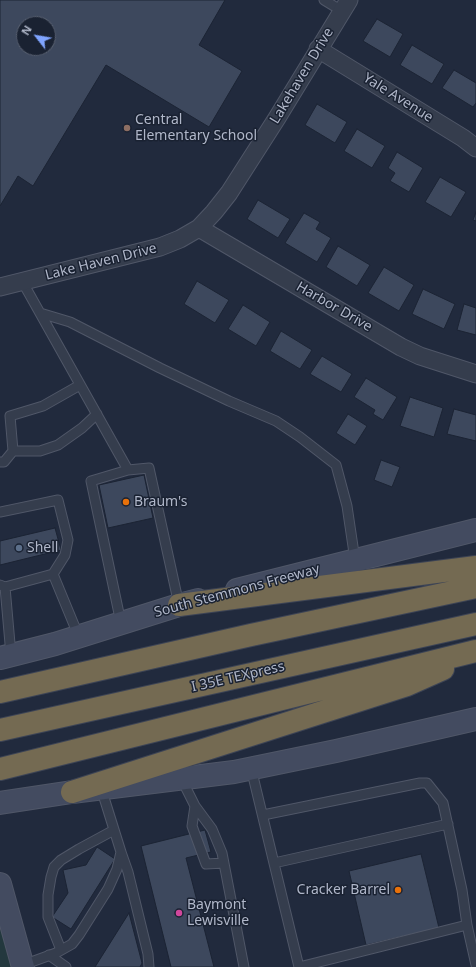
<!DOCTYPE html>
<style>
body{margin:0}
#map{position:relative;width:476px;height:967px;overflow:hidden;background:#212a3d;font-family:"Noto Sans",sans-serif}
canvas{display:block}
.north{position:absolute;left:16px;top:16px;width:40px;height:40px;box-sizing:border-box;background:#1a2232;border:1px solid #565e6e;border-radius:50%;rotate:301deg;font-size:11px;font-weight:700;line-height:16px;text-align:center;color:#b0b7c9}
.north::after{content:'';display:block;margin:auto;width:14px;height:18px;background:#7fa4ff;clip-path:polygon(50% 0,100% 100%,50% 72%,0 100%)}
</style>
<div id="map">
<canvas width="476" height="967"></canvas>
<div class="north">N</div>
</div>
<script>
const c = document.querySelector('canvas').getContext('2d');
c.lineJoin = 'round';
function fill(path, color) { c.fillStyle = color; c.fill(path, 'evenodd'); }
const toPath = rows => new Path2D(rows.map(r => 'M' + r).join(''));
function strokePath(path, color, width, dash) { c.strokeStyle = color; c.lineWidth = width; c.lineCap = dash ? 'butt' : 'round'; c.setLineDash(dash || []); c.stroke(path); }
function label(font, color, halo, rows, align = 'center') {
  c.font = font + ' "Noto Sans",sans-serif'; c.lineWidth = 3; c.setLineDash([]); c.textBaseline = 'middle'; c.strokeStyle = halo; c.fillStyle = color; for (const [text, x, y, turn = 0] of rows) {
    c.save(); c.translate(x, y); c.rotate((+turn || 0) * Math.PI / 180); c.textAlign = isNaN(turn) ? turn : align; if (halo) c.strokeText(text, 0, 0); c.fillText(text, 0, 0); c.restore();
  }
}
const green = toPath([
 [0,907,13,967,0,967]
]);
const building = toPath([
 [0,0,225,0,199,45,242,71,209,127,106,65,33,186,18,176,0,206,0,0],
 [24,24,48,24,48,48,24,48,24,24],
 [377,19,403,34,390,57,363,41,377,19],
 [412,45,444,64,432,84,400,65,412,45],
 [454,70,476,83,476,103,473,107,442,88,454,70],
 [317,104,347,122,335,143,305,125,317,104],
 [357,129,385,146,372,168,344,151,357,129],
 [397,152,423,168,409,192,390,181,395,173,388,168,397,152],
 [440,177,466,192,451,217,425,202,440,177],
 [258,200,290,219,278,238,247,219,258,200],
 [476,212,476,221,473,220,476,212],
 [304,213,320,222,316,229,331,238,317,262,285,243,304,213],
 [338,246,370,265,357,286,326,267,338,246],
 [384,267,414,285,399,311,368,293,384,267],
 [197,281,229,300,215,323,184,304,197,281],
 [423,289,455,304,444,329,412,314,423,289],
 [464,304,476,308,476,335,457,330,464,304],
 [243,305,270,322,256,346,228,329,243,305],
 [281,331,312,350,300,369,270,351,281,331],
 [322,356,352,374,341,392,310,374,322,356],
 [366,378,397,397,383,420,373,414,375,410,354,397,366,378],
 [410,397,443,408,434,437,400,426,410,397],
 [454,409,476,415,476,441,447,434,454,409],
 [348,414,367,426,355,445,336,433,348,414],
 [381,460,400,467,392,487,374,480,381,460],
 [144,475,153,518,108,528,99,485,144,475],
 [55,528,61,550,0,565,0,541,55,528],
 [205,830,211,852,186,858,214,967,171,967,141,846,205,830],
 [97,847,115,859,71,929,52,917,68,893,63,870,86,865,97,847],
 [421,854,439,928,366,945,349,871,421,854],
 [129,913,142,963,140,967,95,967,129,913]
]);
const lane = toPath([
 [324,0,342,11],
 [22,281,128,470,149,468,179,605],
 [40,313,70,322,160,368,229,401,276,421,300,437,336,465,347,506,355,560],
 [13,451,10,416,43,406,80,385],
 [0,462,4,462,13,451,40,451,58,445,82,428,97,414],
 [0,512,58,500,68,540,65,555,53,574],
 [0,585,5,587,53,574,79,637],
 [5,587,11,655],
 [121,623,91,481,128,470],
 [251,768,299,967],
 [181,778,195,806,212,829,222,853,244,967],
 [195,806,192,826,206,864,224,863],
 [263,815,420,783,427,783,443,803,462,890,467,925,299,967],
 [121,852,128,872,148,954,149,967],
 [274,863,448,824],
 [467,925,476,965],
 [61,950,48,917,48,895,51,877,54,867,61,860,79,849,114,830],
 [49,955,66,967],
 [23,965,56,953,72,944,79,935,108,889,117,869,121,852,101,788]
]);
const street = toPath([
 [318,49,463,138,476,148],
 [199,228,401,347,420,356,476,374],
 [0,287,160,247,180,239,199,228,214,212,229,193,277,118,349,0]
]);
const secondary = toPath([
 [237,590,476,530],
 [0,658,55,644,179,605,198,600],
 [0,803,72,792,234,772,336,751,476,719],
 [0,884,23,967]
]);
const highway = toPath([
 [179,605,476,567],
 [0,692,251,635,476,587],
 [0,730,476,624],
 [0,769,476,651],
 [72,792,407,685,443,669]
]);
const markers = [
 [127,128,4,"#8d6e63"],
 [126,502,4,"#e8710a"],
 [19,548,4,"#5c6f8a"],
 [398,890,4,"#e8710a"],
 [179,913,4,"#d1479c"]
];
const streetNames = [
 ["Lakehaven Drive",302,76,-59],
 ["Yale Avenue",398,98,32],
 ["Lake Haven Drive",101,262,-14],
 ["Harbor Drive",334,307,30],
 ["South Stemmons Freeway",237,591,-15],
 ["I 35E TEXpress",238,677,-13]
];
const poiNames = [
 ["Central",135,120],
 ["Elementary School",135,136],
 ["Braum's",134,502],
 ["Shell",27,548],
 ["Cracker Barrel",390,890,"right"],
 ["Baymont",187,905],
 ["Lewisville",187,921]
];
fill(green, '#23383e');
fill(building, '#3d485d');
strokePath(building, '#1c2434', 1);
strokePath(lane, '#505768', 11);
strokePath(street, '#505768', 19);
strokePath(secondary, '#505768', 24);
strokePath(highway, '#3d4455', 24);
strokePath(lane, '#353d4d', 9);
strokePath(street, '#353d4d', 17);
strokePath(secondary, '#434b60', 22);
strokePath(highway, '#746a52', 22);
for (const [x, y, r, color] of markers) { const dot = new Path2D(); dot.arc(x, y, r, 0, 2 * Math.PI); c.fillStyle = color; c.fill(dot); strokePath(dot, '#1a2232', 1.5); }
label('14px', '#b0b7c9', '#1a2232', streetNames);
label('14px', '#b0b7c9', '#1a2232', poiNames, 'left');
</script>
